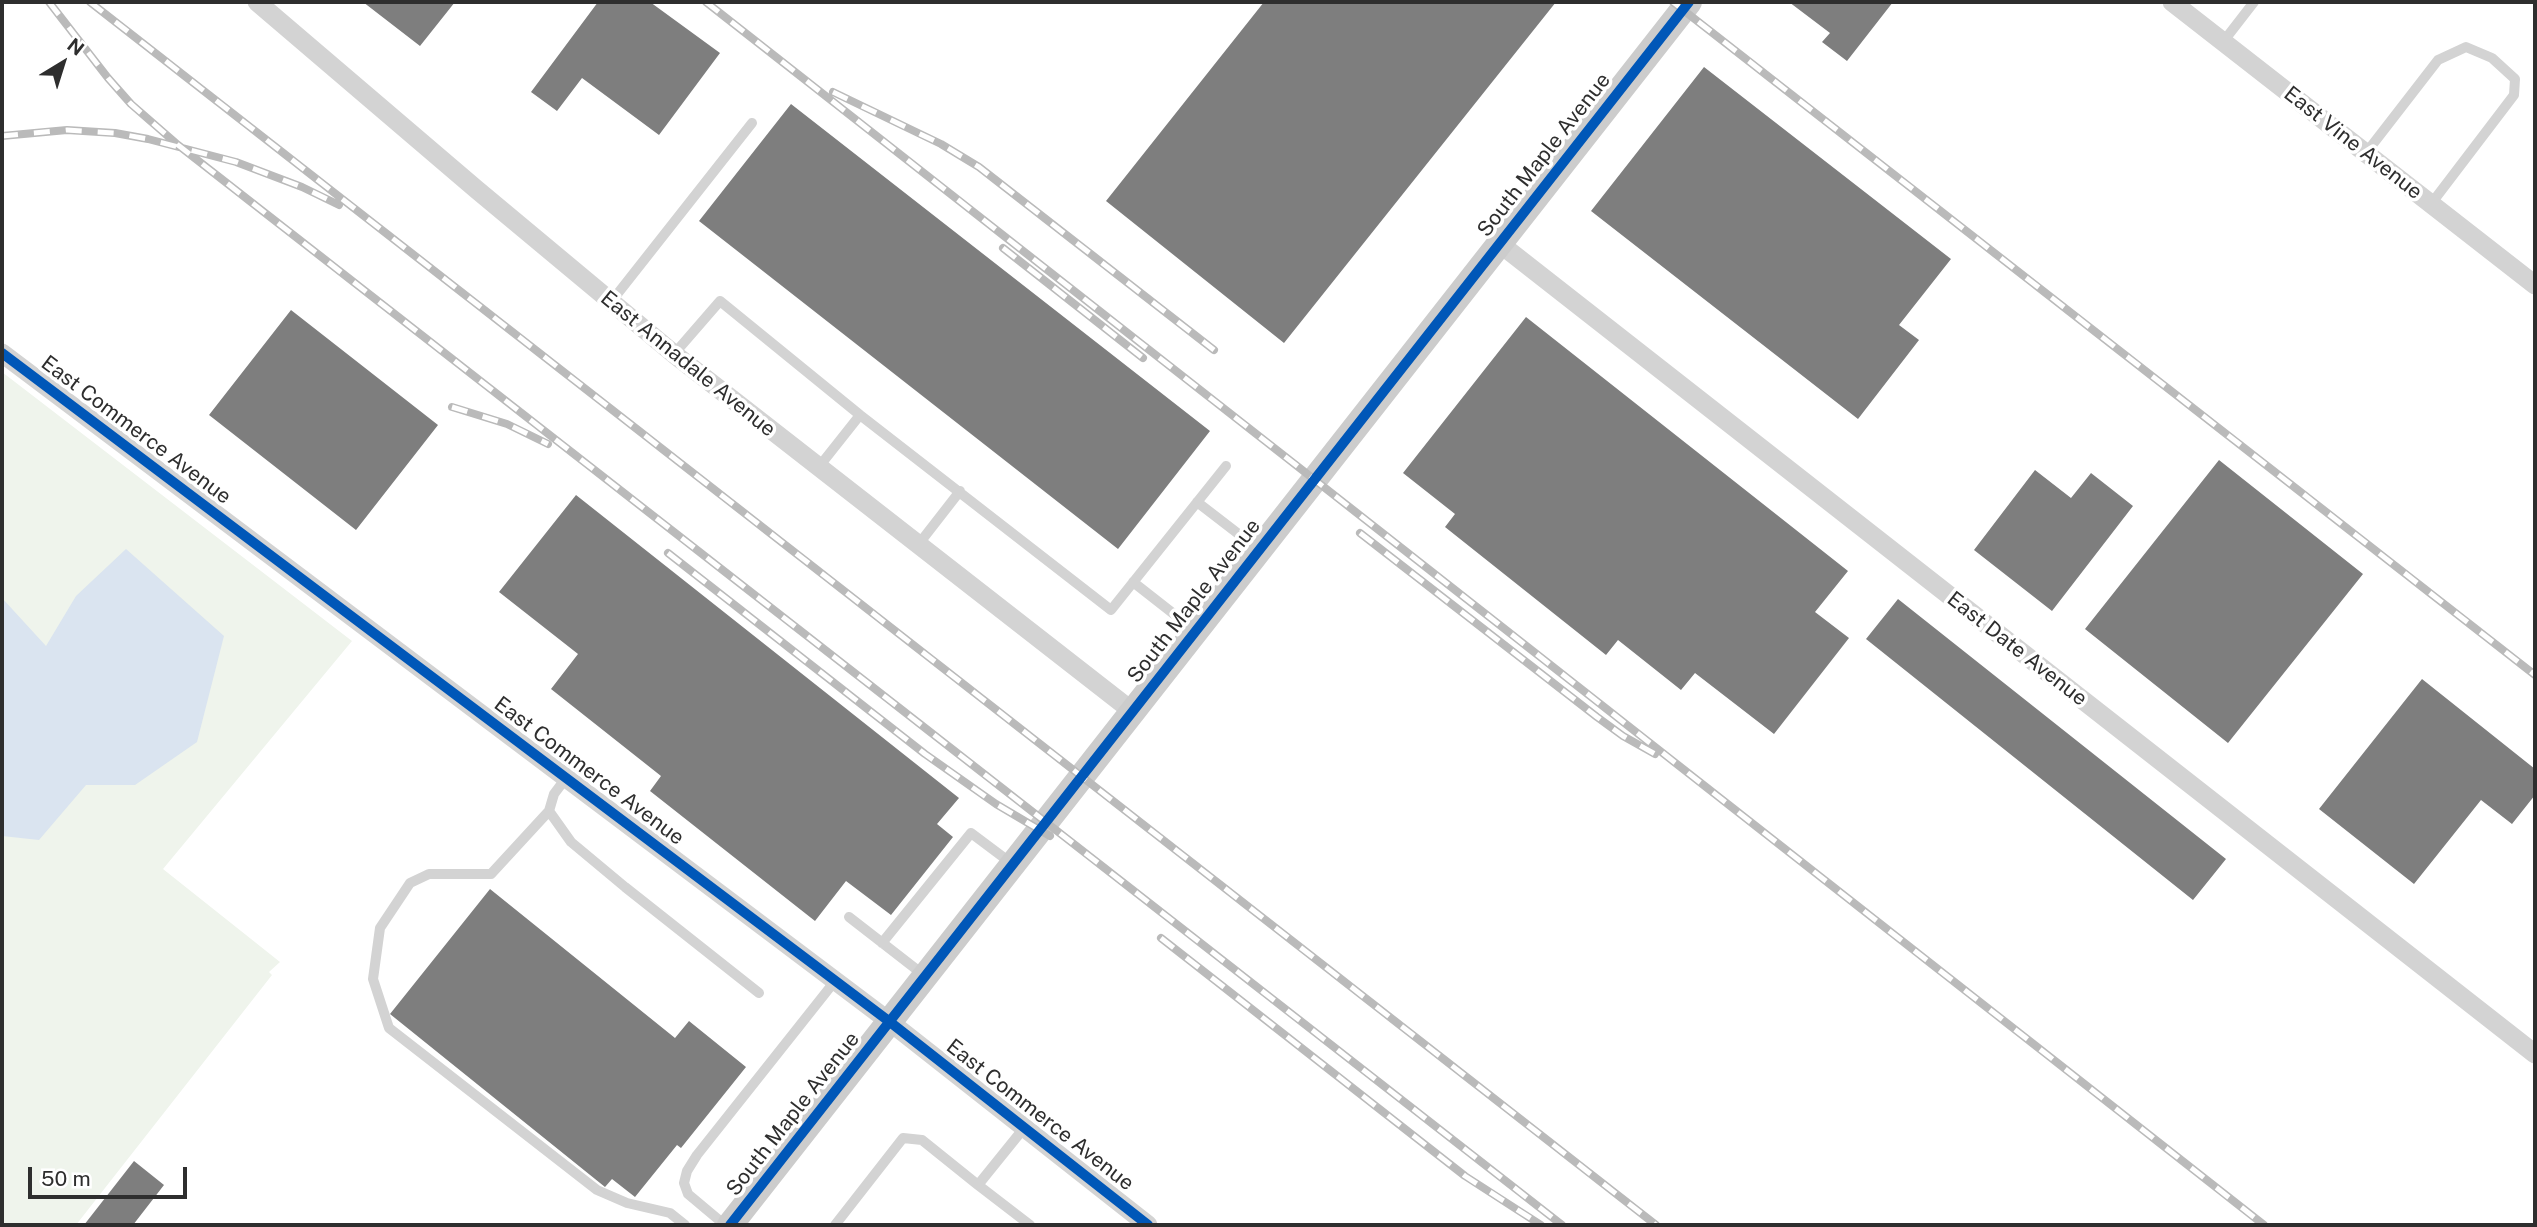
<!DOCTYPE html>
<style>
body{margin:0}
#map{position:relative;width:2537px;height:1227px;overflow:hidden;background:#fff;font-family:"Public Sans",sans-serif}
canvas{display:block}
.frame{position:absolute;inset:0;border:4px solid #2e2e2e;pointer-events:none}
.north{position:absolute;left:28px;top:28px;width:70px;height:70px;-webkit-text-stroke:5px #fff;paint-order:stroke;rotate:38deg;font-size:19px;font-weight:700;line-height:28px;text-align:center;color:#2e2e2e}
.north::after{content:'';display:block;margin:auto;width:24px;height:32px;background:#2e2e2e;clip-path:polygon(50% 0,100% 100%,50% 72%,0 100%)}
.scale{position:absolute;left:28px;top:1167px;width:159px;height:32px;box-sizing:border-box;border:4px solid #2e2e2e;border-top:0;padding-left:9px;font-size:21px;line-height:24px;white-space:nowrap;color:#2e2e2e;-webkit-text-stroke:5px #fff;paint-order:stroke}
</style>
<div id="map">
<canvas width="2537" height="1227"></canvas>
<div class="frame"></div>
<div class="north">N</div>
<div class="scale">50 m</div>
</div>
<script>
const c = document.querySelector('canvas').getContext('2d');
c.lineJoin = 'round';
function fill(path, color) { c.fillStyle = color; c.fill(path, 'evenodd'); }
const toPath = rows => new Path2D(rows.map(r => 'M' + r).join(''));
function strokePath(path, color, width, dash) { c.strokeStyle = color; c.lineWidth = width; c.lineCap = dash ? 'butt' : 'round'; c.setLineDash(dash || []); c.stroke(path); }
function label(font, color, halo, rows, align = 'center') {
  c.font = font + ' "Public Sans",sans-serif'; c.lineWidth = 7; c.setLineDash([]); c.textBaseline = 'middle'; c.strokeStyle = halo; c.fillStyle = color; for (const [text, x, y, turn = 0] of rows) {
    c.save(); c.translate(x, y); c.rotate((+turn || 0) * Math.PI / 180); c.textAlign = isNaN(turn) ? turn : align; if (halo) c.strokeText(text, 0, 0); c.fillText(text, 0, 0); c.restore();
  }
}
const green = toPath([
 [2,372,352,641,163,869,280,962,269,972,272,975,76,1225,2,1225]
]);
const water = toPath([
 [126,549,224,636,197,742,135,785,86,785,39,840,2,836,2,598,46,646,76,596]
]);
const building = toPath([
 [363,2,455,2,420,46],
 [598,2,650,2,720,53,659,135,582,78,557,111,531,92],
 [1264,2,1556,2,1284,343,1106,201],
 [1789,2,1893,2,1847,61,1822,42,1830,33],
 [1704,67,1951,259,1899,325,1919,340,1858,419,1591,211],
 [791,104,1210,431,1118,549,699,221],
 [291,310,438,425,356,530,209,415],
 [1526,317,1848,571,1815,612,1849,638,1774,734,1695,673,1681,690,1618,640,1606,655,1445,527,1455,514,1403,473],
 [2219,460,2363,574,2228,743,2085,629],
 [2035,470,2071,498,2091,473,2133,506,2052,611,1974,550],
 [576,495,959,798,937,824,953,837,891,915,846,881,815,921,650,791,661,776,551,689,578,654,499,592],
 [1898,599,2226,859,2193,900,1866,639],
 [2422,679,2535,769,2535,795,2512,824,2481,800,2414,884,2319,809],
 [490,889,675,1038,689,1021,746,1067,681,1148,677,1145,635,1197,612,1179,605,1187,390,1014],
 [134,1161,164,1185,133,1225,84,1225]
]);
const lane = toPath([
 [2223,42,2254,2],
 [2366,153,2438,60,2466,47,2492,58,2515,79,2514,95,2431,204],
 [611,302,752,123],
 [674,354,720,301,860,415,1111,610,1226,466],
 [818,468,860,415],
 [1197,502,1258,549],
 [918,545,960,491],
 [1133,582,1193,629],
 [566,778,554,794,549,811,571,842,625,887,759,993],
 [549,811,491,874,429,874,410,883,380,928,373,979,389,1028,597,1190,627,1203,670,1213,685,1225],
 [849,917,925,976],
 [882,943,971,833,1011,863],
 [1024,1128,978,1185,1030,1225],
 [725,1225,688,1194,684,1183,687,1171,697,1155,835,981],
 [835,1225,903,1138,922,1140,978,1185]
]);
const street = toPath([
 [257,2,476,189,674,354,1132,711],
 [2172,2,2535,285],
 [1499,243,2535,1054],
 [2,353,890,1022,1148,1225]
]);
const secondary = toPath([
 [730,1225,1689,2]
]);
const rail = toPath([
 [49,2,108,78,131,104,178,145,1562,1225],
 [90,2,1656,1225],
 [706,2,2264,1225],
 [1673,2,2535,675],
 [833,92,941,144,979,167,1214,350],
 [2,136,67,130,115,133,148,139,236,162,302,187,339,205],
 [1003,248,1143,358],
 [452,407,507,424,548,444],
 [1360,533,1597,717,1623,736,1655,754],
 [668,553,925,754,996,804,1050,836],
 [1161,938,1465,1176,1541,1225]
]);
const cycleway = toPath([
 [2,353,890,1022,1148,1225],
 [730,1225,1689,2]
]);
const streetNames = [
 ["East Vine Avenue",2353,143,38],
 ["South Maple Avenue",1544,155,-52],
 ["East Annadale Avenue",688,364,39],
 ["East Commerce Avenue",136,430,37],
 ["South Maple Avenue",1194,601,-52],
 ["East Date Avenue",2017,649,38],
 ["East Commerce Avenue",589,771,37],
 ["South Maple Avenue",793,1114,-52],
 ["East Commerce Avenue",1040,1115,38]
];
fill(green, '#eff4ec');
fill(water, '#dae4f0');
fill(building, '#7e7e7e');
strokePath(lane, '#d3d3d3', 10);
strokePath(street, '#d3d3d3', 19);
strokePath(secondary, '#ccc', 26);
strokePath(rail, '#bababa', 8);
strokePath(rail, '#fff', 5, [16]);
strokePath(cycleway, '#0057b8', 10);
label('21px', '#2e2e2e', '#fff', streetNames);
</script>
